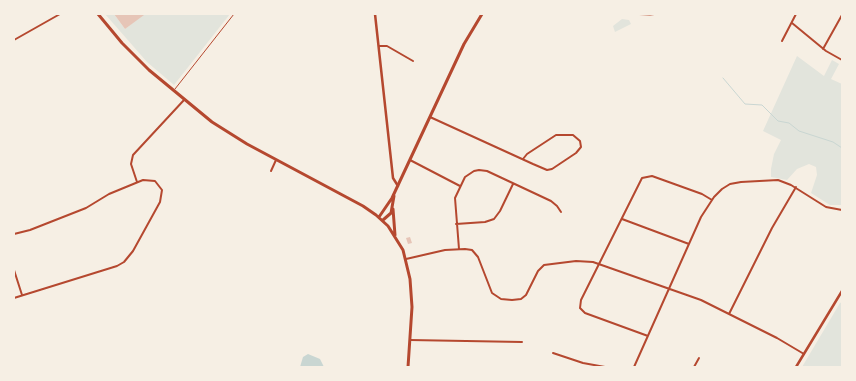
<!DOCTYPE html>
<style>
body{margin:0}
#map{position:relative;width:856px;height:381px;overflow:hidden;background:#f6efe4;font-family:"Titillium Web",sans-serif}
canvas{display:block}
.frame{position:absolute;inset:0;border:15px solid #f6efe4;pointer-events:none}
</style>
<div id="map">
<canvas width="856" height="381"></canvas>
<div class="frame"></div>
</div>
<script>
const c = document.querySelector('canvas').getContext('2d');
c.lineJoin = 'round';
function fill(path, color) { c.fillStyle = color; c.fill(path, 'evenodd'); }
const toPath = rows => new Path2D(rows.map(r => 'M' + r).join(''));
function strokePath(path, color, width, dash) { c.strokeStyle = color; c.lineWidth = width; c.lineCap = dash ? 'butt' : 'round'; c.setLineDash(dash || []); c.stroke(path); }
const green = toPath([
 [105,14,114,14,125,29,143,14,230,14,174,85,147,62],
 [622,19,629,20,631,24,615,32,613,26],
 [797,56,824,76,832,60,839,64,831,79,842,84,842,205,830,205,811,193,817,175,816,167,809,164,797,169,787,180,771,177,771,169,774,154,781,140,763,131],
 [842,302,842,367,802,367,840,303]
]);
const water = toPath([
 [308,354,320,359,324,367,300,367,303,357]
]);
const stream = toPath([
 [723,78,745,104,762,105,778,121,789,123,799,131,833,142,842,148]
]);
const building = toPath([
 [114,14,143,14,144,15,125,29],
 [410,237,412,243,408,244,406,238]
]);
const service = toPath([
 [628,14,650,15,659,14],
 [175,89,234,14]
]);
const minor = toPath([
 [792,23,826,51,842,60],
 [14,40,60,14],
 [782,41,796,14],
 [379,46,387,46,413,61],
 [823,49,842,15],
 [430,117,533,164,547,170,552,169,576,153,581,147,580,141,573,135,556,135,527,154,523,159],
 [410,160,460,186],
 [271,171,276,160],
 [137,182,131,164,133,155,184,100],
 [622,219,689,244],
 [456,224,485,222,494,219,500,211,513,184],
 [14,234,30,230,86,208,109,194,143,180,155,181,162,190,160,202,133,251,124,262,117,266,14,298],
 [459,249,455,198,465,177,474,171,479,170,487,171,551,201,557,206,561,212],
 [406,259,445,250,465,249,472,250,478,257,492,293,501,299,512,300,521,299,526,295,538,271,544,265,576,261,593,262,701,300,777,338,804,354],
 [14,270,22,295],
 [729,314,772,228,796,187],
 [648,336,585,313,580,308,581,300,642,178,652,176,702,194,712,200],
 [410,340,522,342],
 [553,353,583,363,605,367],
 [634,367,701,217,714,197,722,189,730,184,741,182,778,180,791,185,826,207,842,210],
 [694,367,699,358]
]);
const tertiary = toPath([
 [375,14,393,178,398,186],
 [796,367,842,291]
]);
const secondary = toPath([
 [98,14,122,43,149,70,212,122,247,144,363,206,376,215,388,226,403,250,410,279,412,307,408,367],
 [393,209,395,235],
 [379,217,392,198,464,44,482,14],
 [383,220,391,213,394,196]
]);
fill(green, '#e2e4dc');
fill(water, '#c9d6d2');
strokePath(stream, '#c9d6d2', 1);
fill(building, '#e6c5b7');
strokePath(service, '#b5482f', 1);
strokePath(minor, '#b5482f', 2);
strokePath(tertiary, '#b5482f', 2.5);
strokePath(secondary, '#b5482f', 3);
</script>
